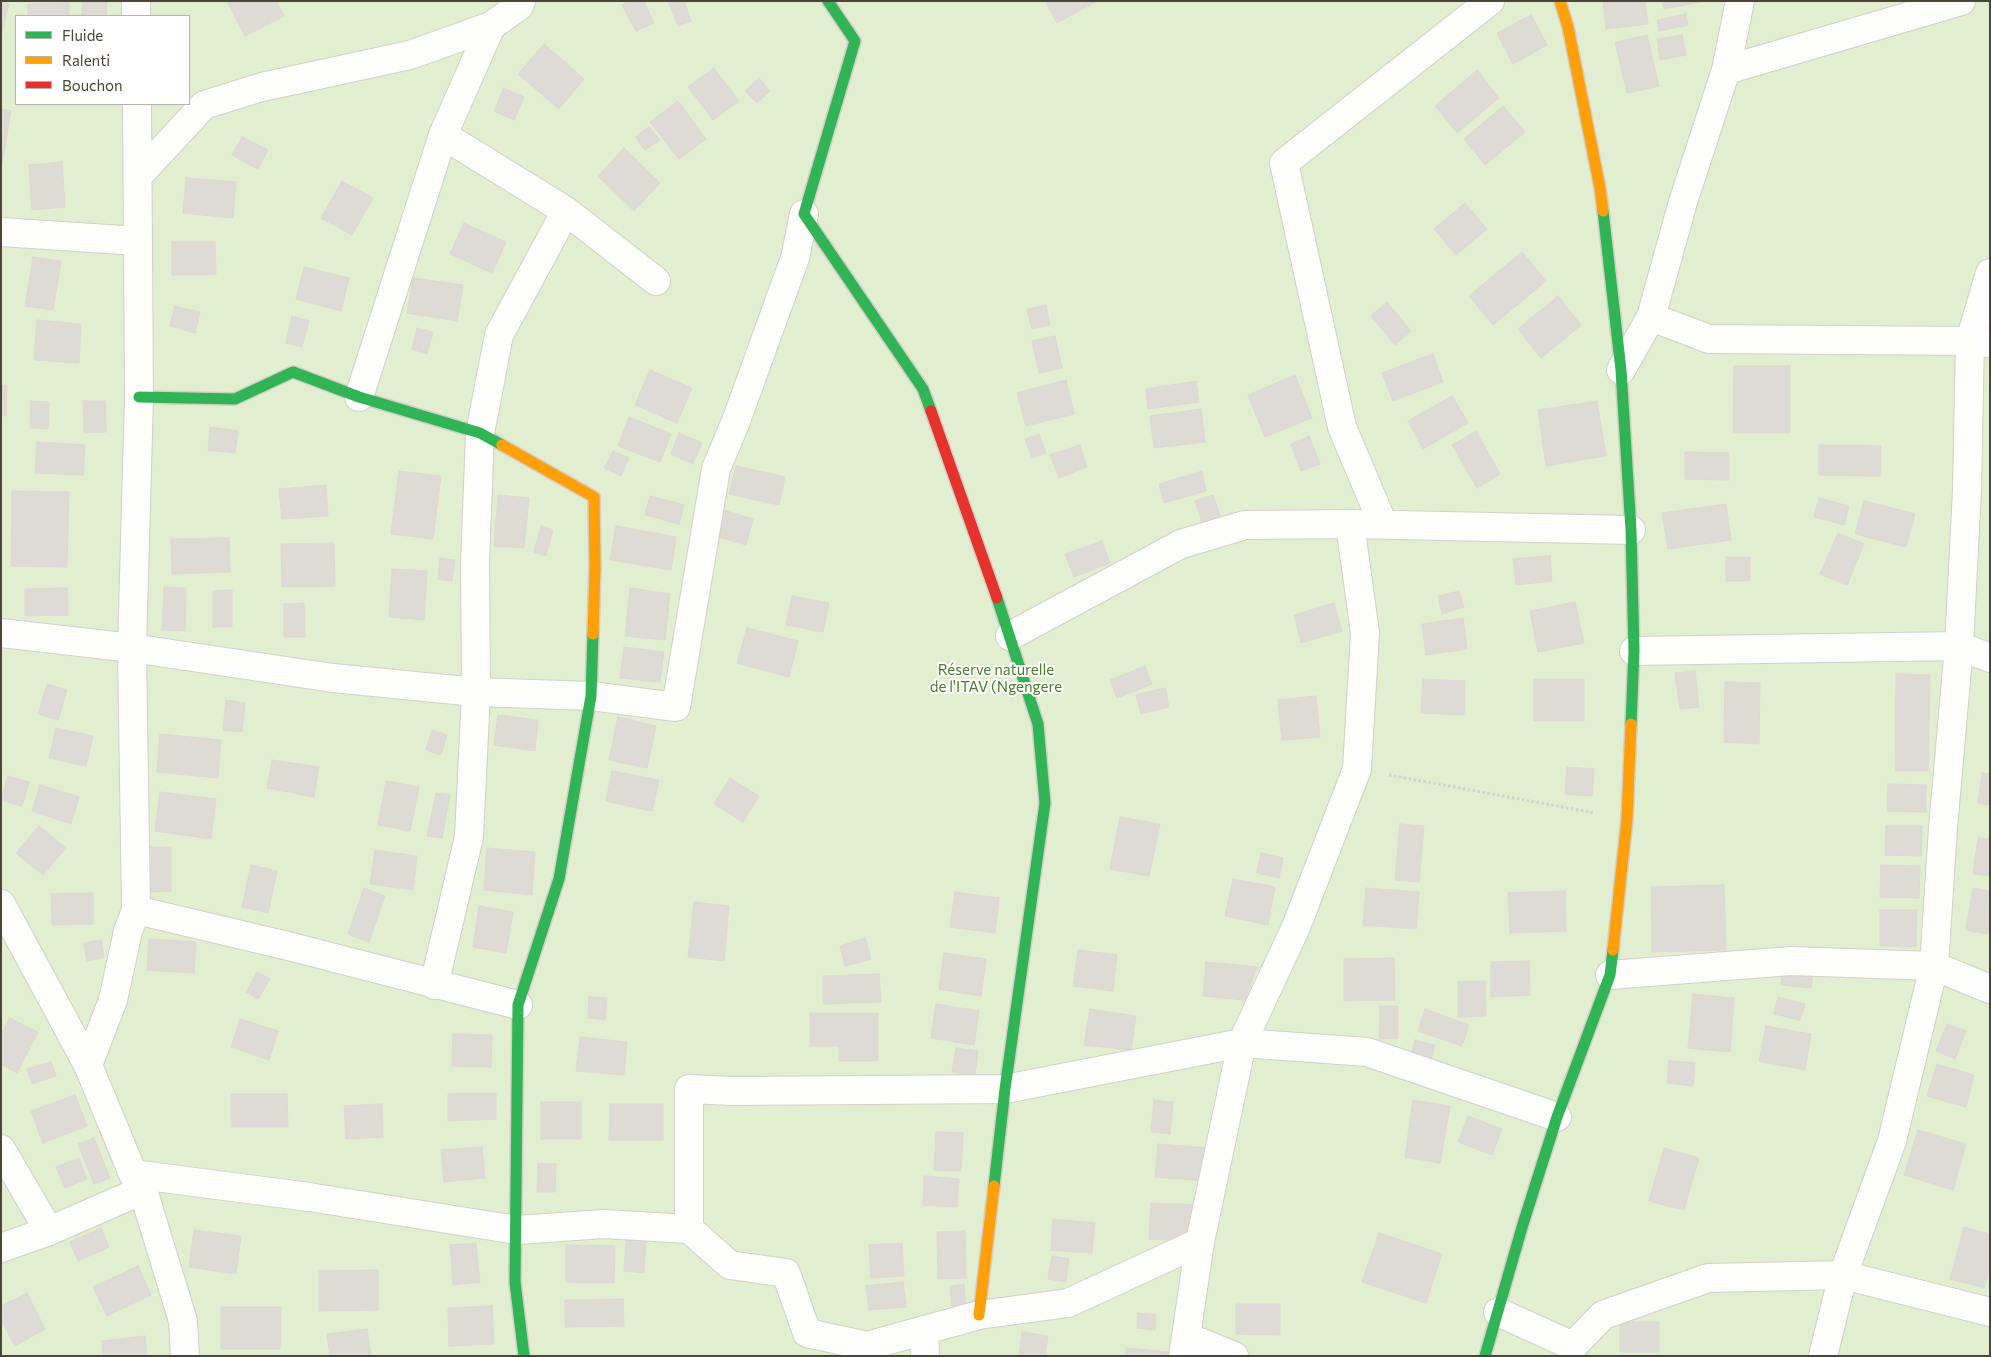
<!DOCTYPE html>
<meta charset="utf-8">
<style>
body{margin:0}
#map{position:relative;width:1991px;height:1357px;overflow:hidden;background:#f4f2ee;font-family:Commissioner,sans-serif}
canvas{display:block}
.frame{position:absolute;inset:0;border:2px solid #4b4439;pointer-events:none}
.legend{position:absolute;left:15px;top:15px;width:175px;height:90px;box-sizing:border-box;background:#fff;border:1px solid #b7b4b0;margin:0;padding:6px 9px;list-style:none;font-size:15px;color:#4b4439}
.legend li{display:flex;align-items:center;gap:10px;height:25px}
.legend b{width:25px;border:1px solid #b7b4b0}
</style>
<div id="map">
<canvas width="1991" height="1357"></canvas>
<div class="frame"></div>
<ul class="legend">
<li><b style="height:6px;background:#30b455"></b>Fluide</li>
<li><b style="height:6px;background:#ff9f0a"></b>Ralenti</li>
<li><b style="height:6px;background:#e5322d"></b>Bouchon</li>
</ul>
</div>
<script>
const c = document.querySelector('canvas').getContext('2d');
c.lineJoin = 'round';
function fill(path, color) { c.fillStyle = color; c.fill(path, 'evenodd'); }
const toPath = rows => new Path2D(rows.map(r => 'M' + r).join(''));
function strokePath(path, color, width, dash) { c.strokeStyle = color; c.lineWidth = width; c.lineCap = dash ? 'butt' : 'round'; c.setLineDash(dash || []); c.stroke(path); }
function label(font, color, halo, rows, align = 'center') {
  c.font = font + ' Commissioner,sans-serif'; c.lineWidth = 4; c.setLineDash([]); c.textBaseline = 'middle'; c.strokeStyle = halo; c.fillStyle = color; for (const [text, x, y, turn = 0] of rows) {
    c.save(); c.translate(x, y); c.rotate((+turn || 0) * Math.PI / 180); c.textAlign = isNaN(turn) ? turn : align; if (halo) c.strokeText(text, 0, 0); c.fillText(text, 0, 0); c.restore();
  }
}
const green = toPath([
 [1,1,1990,1,1990,1356,1,1356],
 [16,16,189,16,189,104,16,104]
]);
const building = toPath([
 [82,1,107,1,106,16,82,16,82,1],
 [227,1,276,1,284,16,245,36,227,1],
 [629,1,644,1,654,23,636,31,622,5,629,1],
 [668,1,684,1,691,21,678,26,668,1],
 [1045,1,1097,1,1057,23,1045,1],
 [1603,1,1645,1,1648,24,1606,29,1603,1],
 [1662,1,1706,1,1664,9,1662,1],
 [1,2,9,4,1,36,1,2],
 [69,3,69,16,28,16,28,4,69,3],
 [1686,14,1688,25,1659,31,1657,20,1686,14],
 [1531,15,1547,45,1513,64,1497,33,1531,15],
 [1647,35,1659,86,1627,93,1615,42,1647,35],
 [1682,35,1686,55,1660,60,1657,39,1682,35],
 [544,44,584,79,559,109,518,74,544,44],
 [714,68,739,101,713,120,688,87,714,68],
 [1477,70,1499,98,1457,133,1435,106,1477,70],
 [759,78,770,91,757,103,745,91,759,78],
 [504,88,524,97,514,120,494,111,504,88],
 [678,101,706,139,679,159,650,122,678,101],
 [1503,106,1525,132,1485,165,1464,139,1503,106],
 [1,109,11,111,2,163,1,163,1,109],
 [649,127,660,140,645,150,635,137,649,127],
 [242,137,268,150,258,169,232,155,242,137],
 [624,148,660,183,634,211,598,176,624,148],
 [62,162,65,207,32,210,29,165,62,162],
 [186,178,236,182,233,218,183,213,186,178],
 [342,181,373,198,352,235,321,218,342,181],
 [1465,203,1487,229,1456,255,1434,229,1465,203],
 [464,223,506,242,492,273,450,254,464,223],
 [172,242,215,242,216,274,172,275,172,242],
 [1522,252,1546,281,1493,325,1469,296,1522,252],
 [33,257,61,261,53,310,25,306,33,257],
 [304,267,349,278,341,311,296,299,304,267],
 [413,278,463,285,457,321,407,313,413,278],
 [1558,296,1581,325,1541,358,1518,329,1558,296],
 [1387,302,1411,331,1395,345,1371,316,1387,302],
 [1046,305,1050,325,1032,329,1027,309,1046,305],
 [175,306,200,312,195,333,170,326,175,306],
 [292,316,309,321,302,347,286,343,292,316],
 [37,320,81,324,79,363,34,360,37,320],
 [417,328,433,332,427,354,412,349,417,328],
 [1055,336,1062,368,1039,373,1032,341,1055,336],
 [1433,354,1443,382,1393,401,1382,373,1433,354],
 [1734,366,1790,366,1790,433,1733,433,1734,366],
 [650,370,692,388,677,423,635,405,650,370],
 [1295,375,1312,418,1265,437,1248,395,1295,375],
 [1066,380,1074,414,1026,426,1017,393,1066,380],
 [1196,381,1199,402,1148,409,1146,389,1196,381],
 [1,385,7,385,6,416,1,415,1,385],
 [1452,396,1468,423,1423,449,1408,421,1452,396],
 [31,401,49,402,48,429,30,428,31,401],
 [83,401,105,401,106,432,84,433,83,401],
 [1597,401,1606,456,1546,466,1538,410,1597,401],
 [1201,409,1205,442,1154,448,1150,416,1201,409],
 [629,417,671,434,660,462,618,446,629,417],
 [210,427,238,431,235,453,208,450,210,427],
 [1476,431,1500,474,1477,488,1452,445,1476,431],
 [679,433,702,443,693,464,671,454,679,433],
 [1039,434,1046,453,1032,458,1025,439,1039,434],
 [1309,436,1320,464,1301,471,1291,444,1309,436],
 [37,442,85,445,83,475,35,473,37,442],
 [1080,445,1087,467,1059,478,1050,455,1080,445],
 [1819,445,1881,446,1880,476,1819,475,1819,445],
 [613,451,629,458,621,476,604,468,613,451],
 [1685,452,1729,453,1729,480,1685,479,1685,452],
 [736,466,785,477,779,505,729,494,736,466],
 [399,471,441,476,433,539,391,534,399,471],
 [1202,471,1206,491,1164,503,1159,484,1202,471],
 [326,485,328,516,282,519,279,489,326,485],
 [12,491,69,492,67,567,11,566,12,491],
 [498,495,529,498,524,548,494,546,498,495],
 [1213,495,1221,518,1203,524,1195,501,1213,495],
 [650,496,684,505,679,524,645,515,650,496],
 [1819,498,1849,506,1844,525,1814,517,1819,498],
 [1864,501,1915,514,1906,547,1855,534,1864,501],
 [1726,504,1731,540,1668,549,1662,513,1726,504],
 [723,510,753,519,746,545,715,536,723,510],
 [541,526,553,530,546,556,534,552,541,526],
 [616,526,676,537,671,570,610,560,616,526],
 [1838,533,1864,544,1847,585,1820,574,1838,533],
 [229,538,230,572,172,574,171,539,229,538],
 [1102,541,1110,563,1074,577,1065,554,1102,541],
 [334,543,335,586,282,587,281,544,334,543],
 [1550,556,1552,581,1516,585,1513,559,1550,556],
 [1726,557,1750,557,1750,581,1726,581,1726,557],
 [440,558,455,560,452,581,438,579,440,558],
 [392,569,427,571,424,620,389,617,392,569],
 [164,587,186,588,185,631,162,630,164,587],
 [67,588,68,615,25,616,25,589,67,588],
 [630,588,670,594,665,640,625,636,630,588],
 [232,590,232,627,213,627,213,591,232,590],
 [1459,591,1464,607,1442,614,1438,596,1459,591],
 [792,596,829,603,823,632,786,625,792,596],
 [1575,602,1584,643,1538,652,1530,611,1575,602],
 [304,603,305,637,284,637,284,604,304,603],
 [1334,603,1342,631,1301,643,1294,615,1334,603],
 [1463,618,1467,649,1426,655,1422,624,1463,618],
 [747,628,798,641,789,677,737,663,747,628],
 [624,647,664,652,660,682,620,678,624,647],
 [1145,666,1152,684,1117,698,1110,680,1145,666],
 [1695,671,1699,707,1680,709,1675,673,1695,671],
 [1896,674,1930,675,1928,771,1895,771,1896,674],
 [1423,679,1465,681,1464,715,1421,713,1423,679],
 [1534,679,1584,679,1584,721,1534,721,1534,679],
 [1725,682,1760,683,1759,744,1724,742,1725,682],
 [47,684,67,690,58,720,38,714,47,684],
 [1165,688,1169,707,1141,714,1136,695,1165,688],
 [1316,696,1320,737,1282,740,1278,700,1316,696],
 [226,700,245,703,242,732,223,730,226,700],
 [498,715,538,720,535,751,494,745,498,715],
 [618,717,656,726,647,768,609,760,618,717],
 [56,728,93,736,86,766,49,758,56,728],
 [432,730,447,735,441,755,426,750,432,730],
 [160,734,221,740,218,778,157,772,160,734],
 [272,760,319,767,314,797,267,788,272,760],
 [1567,767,1594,769,1592,796,1565,794,1567,767],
 [612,771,659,780,652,811,606,801,612,771],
 [1982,773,1990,774,1990,805,1978,803,1982,773],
 [8,776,29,782,22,806,1,800,8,776],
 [730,778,759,796,743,822,714,804,730,778],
 [386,781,419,787,410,831,378,825,386,781],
 [1888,784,1926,785,1926,812,1887,811,1888,784],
 [40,785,79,797,71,824,32,811,40,785],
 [160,792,216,799,211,839,155,831,160,792],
 [436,793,450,795,442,838,427,836,436,793],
 [1120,817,1160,824,1149,876,1110,869,1120,817],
 [1400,824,1424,826,1419,882,1395,880,1400,824],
 [39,826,66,848,43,875,16,853,39,826],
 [1886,826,1922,826,1921,856,1885,855,1886,826],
 [1978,838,1990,839,1990,876,1973,874,1978,838],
 [151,847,171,847,171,891,151,892,151,847],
 [487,848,535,852,532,895,484,890,487,848],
 [375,850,417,856,413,890,370,884,375,850],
 [1261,853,1283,858,1279,878,1257,873,1261,853],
 [251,865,277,871,268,913,242,907,251,865],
 [1881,865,1920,866,1919,898,1880,897,1881,865],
 [1233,879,1275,887,1268,925,1225,916,1233,879],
 [1724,885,1726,950,1652,952,1651,887,1724,885],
 [364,888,385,896,369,942,348,934,364,888],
 [1366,888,1419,892,1416,929,1363,925,1366,888],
 [1973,888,1990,891,1988,934,1966,930,1973,888],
 [1565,891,1566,931,1510,933,1508,893,1565,891],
 [955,892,999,898,995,933,950,927,955,892],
 [93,893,93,924,52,925,51,894,93,893],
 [694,902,729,906,724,961,688,957,694,902],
 [479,906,513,912,506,953,473,947,479,906],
 [1880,910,1917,910,1916,947,1880,946,1880,910],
 [865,938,871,959,845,966,840,946,865,938],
 [149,939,196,942,194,973,147,970,149,939],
 [101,940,104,957,87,961,84,943,101,940],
 [1078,950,1117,955,1113,991,1073,986,1078,950],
 [944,953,986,959,981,996,939,989,944,953],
 [1394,958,1395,1000,1344,1001,1344,959,1394,958],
 [1529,961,1530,995,1491,997,1491,962,1529,961],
 [1206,962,1257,967,1245,1000,1203,996,1206,962],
 [1783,969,1813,972,1811,988,1781,985,1783,969],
 [257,972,270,979,258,999,246,992,257,972],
 [879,974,881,1002,823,1004,823,976,879,974],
 [1485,981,1486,1016,1458,1017,1458,982,1485,981],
 [1693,994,1734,998,1730,1052,1688,1048,1693,994],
 [589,997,607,998,605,1020,588,1018,589,997],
 [1778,997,1805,1004,1800,1020,1774,1014,1778,997],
 [936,1004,979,1011,974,1045,931,1038,936,1004],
 [1380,1006,1398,1006,1398,1038,1379,1039,1380,1006],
 [1090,1009,1136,1016,1131,1050,1084,1045,1090,1009],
 [1425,1009,1469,1025,1462,1046,1418,1031,1425,1009],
 [810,1013,878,1013,878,1061,839,1061,839,1046,810,1046,810,1013],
 [10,1018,38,1032,17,1073,1,1064,1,1035,10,1018],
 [240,1019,278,1031,269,1060,231,1047,240,1019],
 [1947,1024,1966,1031,1955,1059,1936,1051,1947,1024],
 [1766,1026,1811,1034,1805,1070,1759,1061,1766,1026],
 [453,1034,492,1035,491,1067,452,1066,453,1034],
 [580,1037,627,1042,624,1075,576,1071,580,1037],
 [1415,1040,1435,1045,1431,1059,1412,1053,1415,1040],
 [956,1048,978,1051,975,1075,952,1072,956,1048],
 [1669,1061,1695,1063,1693,1086,1667,1083,1669,1061],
 [51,1062,56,1076,32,1084,27,1069,51,1062],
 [1937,1064,1974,1075,1966,1107,1927,1096,1937,1064],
 [496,1093,496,1119,448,1121,448,1094,496,1093],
 [231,1094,287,1094,288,1127,231,1127,231,1094],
 [75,1095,87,1126,43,1143,31,1111,75,1095],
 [1154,1100,1173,1102,1170,1134,1151,1132,1154,1100],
 [1413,1100,1450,1106,1440,1163,1405,1157,1413,1100],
 [541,1102,581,1102,581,1139,541,1139,541,1102],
 [382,1104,383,1137,346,1139,344,1106,382,1104],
 [610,1104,663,1104,663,1140,609,1140,610,1104],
 [1468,1116,1502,1129,1492,1155,1458,1142,1468,1116],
 [1918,1130,1966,1144,1953,1190,1904,1175,1918,1130],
 [936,1132,963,1133,961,1171,934,1170,936,1132],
 [94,1138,110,1178,94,1184,78,1144,94,1138],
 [1158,1144,1208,1148,1205,1181,1155,1177,1158,1144],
 [482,1147,485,1178,444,1182,441,1150,482,1147],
 [1664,1148,1699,1158,1684,1210,1649,1201,1664,1148],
 [79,1158,87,1179,65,1188,56,1167,79,1158],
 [538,1163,556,1164,555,1192,537,1192,538,1163],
 [924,1176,959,1179,957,1207,923,1205,924,1176],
 [1151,1203,1198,1205,1196,1241,1149,1239,1151,1203],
 [1053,1219,1095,1223,1092,1253,1051,1250,1053,1219],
 [1964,1227,1990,1234,1990,1267,1984,1288,1950,1279,1964,1227],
 [101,1228,109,1247,78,1261,70,1242,101,1228],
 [194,1230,241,1236,236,1274,189,1267,194,1230],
 [965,1231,966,1278,938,1279,937,1232,965,1231],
 [1379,1233,1442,1254,1426,1303,1362,1282,1379,1233],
 [626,1239,646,1240,644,1273,624,1271,626,1239],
 [476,1243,480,1282,453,1285,450,1245,476,1243],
 [902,1243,904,1276,871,1278,869,1245,902,1243],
 [566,1245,615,1246,614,1283,566,1282,566,1245],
 [1052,1256,1069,1259,1066,1282,1048,1279,1052,1256],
 [138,1266,151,1295,107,1316,93,1287,138,1266],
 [378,1270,378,1310,319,1311,319,1271,378,1270],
 [903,1282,906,1307,869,1310,866,1286,903,1282],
 [964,1284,966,1306,952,1307,950,1286,964,1284],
 [27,1293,45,1329,15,1346,1,1320,1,1306,27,1293],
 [623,1299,624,1326,565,1327,565,1300,623,1299],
 [1236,1304,1280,1304,1280,1335,1236,1334,1236,1304],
 [492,1306,494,1344,449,1346,448,1308,492,1306],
 [221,1307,281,1307,280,1349,221,1349,221,1307],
 [1138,1313,1156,1315,1155,1330,1137,1328,1138,1313],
 [1620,1322,1659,1322,1659,1352,1620,1352,1620,1322],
 [367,1329,371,1356,330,1356,327,1334,367,1329],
 [1022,1332,1048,1336,1045,1356,1019,1356,1022,1332],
 [145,1336,147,1356,103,1356,102,1341,145,1336],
 [1126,1348,1170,1352,1170,1356,1126,1356,1126,1348]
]);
const path = toPath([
 [1389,775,1595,813]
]);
const street = toPath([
 [136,1,136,16],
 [1726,70,1961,1],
 [443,135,566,211,656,281],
 [138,176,204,105,262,87,410,55,491,26,519,6,521,1],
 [566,211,499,335,480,433,475,564,476,692,591,696,676,707,716,469,736,421,795,258,804,214],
 [1,232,138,241],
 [1651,317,1709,339,1970,341,1990,343],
 [1621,370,1651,317,1683,202,1726,70,1740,1],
 [359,397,443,135,491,26],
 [1383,524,1342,427,1284,163,1490,1],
 [1,633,132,648,333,678,476,692,469,837,434,985],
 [1010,636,1181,544,1245,525,1350,524,1631,530],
 [1634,651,1959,646,1990,658],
 [1,904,88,1065,133,1174,143,1190,183,1321,185,1356],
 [136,910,288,946,518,1005],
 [1610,975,1791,961,1934,966,1990,989],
 [88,1065,113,1000,128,931,136,910,132,648,139,397,137,104],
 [1,1149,49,1231],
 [133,1174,309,1197,517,1230,604,1224,689,1229,730,1265,786,1273,807,1333,867,1346,979,1315,1068,1303,1200,1242],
 [689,1229,689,1089,732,1091,1005,1089,1242,1043,1367,1052,1557,1117],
 [1,1248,49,1231,143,1190],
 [1498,1312,1573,1346,1603,1315,1708,1278,1843,1275,1990,1312],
 [924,1330,925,1356],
 [1187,1337,1234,1356],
 [1183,1356,1200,1242,1242,1043,1296,927,1357,769,1365,633,1350,524],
 [1823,1356,1843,1275,1892,1141,1934,966,1943,828,1959,646,1967,490,1970,341,1990,273]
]);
const fast = toPath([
 [828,1,855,41,804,214,923,389,931,411],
 [1603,211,1621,370,1631,530,1634,651,1631,724],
 [139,397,235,399,293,372,359,397,480,433,502,445],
 [994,1186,1005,1089,1045,803,1038,724,997,598],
 [524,1356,515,1282,518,1005,559,879,591,696,593,634],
 [1485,1356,1523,1224,1557,1117,1610,975,1613,950]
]);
const slow = toPath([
 [1560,1,1568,27,1600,188,1603,211],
 [502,445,594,497,595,567,593,634],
 [1613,950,1627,819,1631,724],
 [979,1315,994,1186]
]);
const jam = toPath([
 [931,411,997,598]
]);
const parkNames = [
 ["Réserve naturelle",996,670],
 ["de l'ITAV (Ngengere",996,687]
];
fill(green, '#e1eecf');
fill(building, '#dedbd6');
strokePath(building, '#dcd9d4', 1);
strokePath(street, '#d2d0cb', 30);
strokePath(fast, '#d3cfc5', 14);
strokePath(slow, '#d3cfc5', 14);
strokePath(jam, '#d3cfc5', 14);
strokePath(path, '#d3d2cc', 3, [2.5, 2.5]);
strokePath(street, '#fdfdfc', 28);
strokePath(fast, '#30b455', 11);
strokePath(slow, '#ff9f0a', 11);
strokePath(jam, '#e5322d', 11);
label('15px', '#4a7f2a', '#fff', parkNames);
</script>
